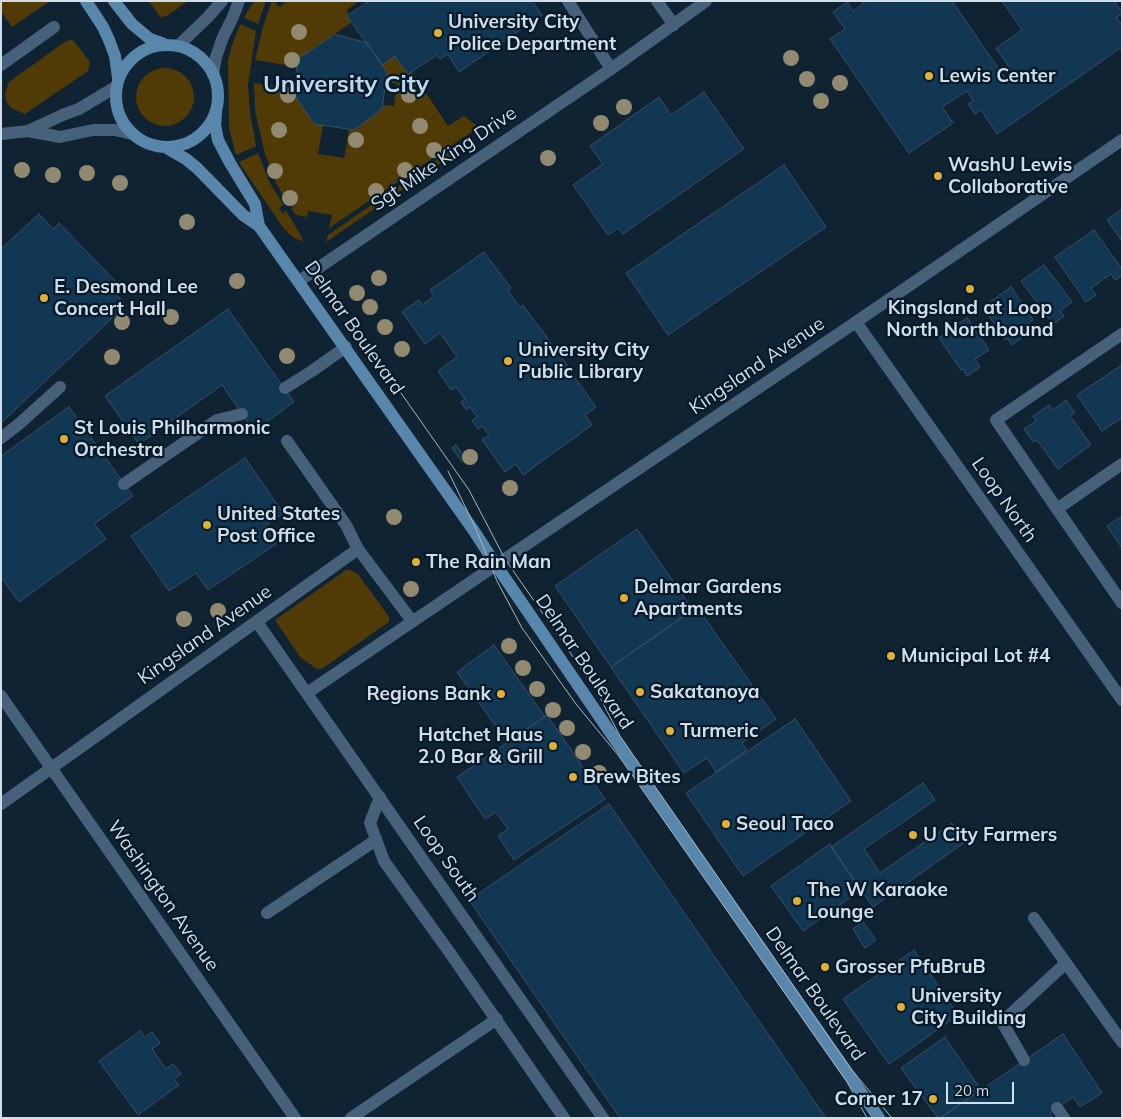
<!DOCTYPE html>
<style>
body{margin:0}
#map{position:relative;width:1123px;height:1119px;overflow:hidden;background:#0f2333;font-family:Mulish,sans-serif}
canvas{display:block}
.frame{position:absolute;inset:0;border:2px solid #d1dee9;pointer-events:none}
.scale{position:absolute;left:946px;top:1082px;width:68px;height:22px;box-sizing:border-box;border:2px solid #d1dee9;border-top:0;padding-left:6px;font-size:15px;line-height:18px;white-space:nowrap;color:#d1dee9;-webkit-text-stroke:4px #051929;paint-order:stroke}
</style>
<div id="map">
<canvas width="1123" height="1119"></canvas>
<div class="frame"></div>
<div class="scale">20 m</div>
</div>
<script>
const c = document.querySelector('canvas').getContext('2d');
c.lineJoin = 'round';
function fill(path, color) { c.fillStyle = color; c.fill(path, 'evenodd'); }
const toPath = rows => new Path2D(rows.map(r => 'M' + r).join(''));
function strokePath(path, color, width, dash) { c.strokeStyle = color; c.lineWidth = width; c.lineCap = dash ? 'butt' : 'round'; c.setLineDash(dash || []); c.stroke(path); }
function label(font, color, halo, rows, align = 'center') {
  c.font = font + ' Mulish,sans-serif'; c.lineWidth = 4.5; c.setLineDash([]); c.textBaseline = 'middle'; c.strokeStyle = halo; c.fillStyle = color; for (const [text, x, y, turn = 0] of rows) {
    c.save(); c.translate(x, y); c.rotate((+turn || 0) * Math.PI / 180); c.textAlign = isNaN(turn) ? turn : align; if (halo) c.strokeText(text, 0, 0); c.fillText(text, 0, 0); c.restore();
  }
}
const green = toPath([
 [1,1,50,1,12,27,1,11],
 [149,1,188,1,167,16,160,17],
 [254,1,266,1,258,24,244,18],
 [272,1,276,1,276,4,280,7,286,1,359,1,347,10,348,16,352,22,298,59,297,67,255,60,263,27],
 [240,24,256,31,248,84,250,112,256,146,236,155,229,128,228,61,232,45],
 [71,40,74,41,90,62,88,71,25,114,11,108,6,101,5,93,9,82,66,41],
 [395,56,408,74,412,72,448,126,464,116,479,127,329,228,332,215,308,211,307,217,296,215,291,208,293,207,290,201,287,202,276,183,265,154,255,111,254,83,293,89,293,93,314,124,323,125,318,154,344,158,349,130,354,130,382,109,383,105,394,106,397,84,387,81,387,72,382,65],
 '136 97a29 29 0 1 1 58 0a29 29 0 1 1-58 0Z',
 [460,144,463,148,326,242,328,235],
 [258,153,270,183,283,205,279,208,283,214,286,211,302,237,301,239,306,242,294,238,284,229,242,167,239,162],
 [346,570,351,570,358,574,389,617,389,622,323,668,317,669,300,657,275,620]
]);
const building = toPath([
 [369,1,532,1,542,15,459,72,448,54,440,59,437,55,408,74,395,56,382,65,347,16,369,1],
 [866,1,952,1,1005,78,1013,73,996,48,1022,30,1002,1,1118,1,1115,3,1122,12,1122,14,1116,17,1122,25,1122,47,997,134,981,110,975,114,968,104,973,101,967,91,942,107,953,123,909,153,830,39,845,29,833,12,847,2,853,11,866,1],
 [335,34,367,43,387,72,382,109,354,130,314,124,293,93,298,59,335,34],
 [704,92,744,149,623,234,618,228,608,235,573,185,603,164,590,146,659,97,671,115,704,92],
 [784,165,826,227,668,335,626,273,784,165],
 [1122,209,1122,241,1107,220,1122,209],
 [39,214,53,229,59,223,118,284,112,290,126,305,1,423,1,249,39,214],
 [1094,230,1122,269,1122,276,1115,280,1111,274,1091,288,1096,295,1086,302,1055,257,1094,230],
 [484,252,511,288,508,291,520,308,523,305,567,365,559,371,565,379,572,374,596,407,585,415,592,425,523,475,516,464,505,472,482,440,489,435,482,426,478,429,472,421,477,417,470,407,466,410,461,402,465,399,456,387,451,390,438,371,457,357,440,333,425,344,402,312,419,300,422,305,434,296,430,290,484,252],
 [1044,265,1072,302,1060,311,1064,316,1053,324,1021,281,1044,265],
 [1011,287,1033,320,1019,330,1024,336,1012,345,1007,338,1005,340,983,307,1011,287],
 [228,309,294,402,254,431,222,385,139,444,105,396,228,309],
 [967,318,989,350,975,359,980,367,967,376,963,369,961,370,939,338,967,318],
 [1122,365,1122,418,1102,431,1077,395,1122,365],
 [1066,400,1075,413,1070,416,1091,445,1058,469,1037,440,1033,442,1024,429,1036,421,1033,416,1049,405,1053,410,1066,400],
 [69,407,133,496,94,524,106,539,19,602,1,577,1,456,69,407],
 [456,445,466,459,462,462,452,448,456,445],
 [245,458,283,513,264,527,276,544,208,590,196,573,169,591,131,536,245,458],
 [1122,516,1122,548,1107,526,1122,516],
 [637,529,693,610,611,667,555,586,637,529],
 [697,607,776,719,742,743,747,750,716,772,707,758,684,773,611,667,697,607],
 [494,645,545,717,507,742,457,672,494,645],
 [547,715,605,799,514,860,498,836,508,829,496,812,485,819,457,777,547,715],
 [795,719,851,801,743,876,686,793,795,719],
 [923,783,935,800,864,849,880,873,952,823,965,842,873,907,831,847,923,783],
 [609,804,826,1118,620,1118,469,900,609,804],
 [830,844,861,890,803,931,771,886,830,844],
 [863,922,876,940,865,948,853,929,863,922],
 [914,950,958,1015,889,1064,843,999,914,950],
 [140,1031,145,1037,152,1032,160,1043,152,1049,166,1069,173,1064,181,1074,174,1079,179,1085,138,1115,99,1061,140,1031],
 [1063,1034,1102,1093,1080,1107,1073,1097,1050,1113,1053,1118,940,1118,1063,1034],
 [945,1037,981,1090,940,1118,938,1118,901,1068,945,1037]
]);
const service = toPath([
 [568,1,611,69,706,1],
 [657,1,674,25],
 [1,65,54,27],
 [285,388,312,371,346,347],
 [1,438,19,424,60,387],
 [287,441,346,525,358,549],
 [124,484,217,420,242,414],
 [1057,509,996,420,1122,334],
 [380,797,370,823,384,861,450,953,564,1118],
 [267,913,376,840],
 [1034,918,1066,963],
 [1024,1060,1002,1022,1066,963,1122,1042],
 [1057,1108,1064,1118],
 [351,1118,497,1019]
]);
const minor = toPath([
 [178,46,208,17,222,1],
 [213,75,216,57,223,37,233,17,239,1],
 [28,131,65,114,79,109,117,86],
 [1,134,28,131,60,137,93,130,115,130,132,134],
 [299,281,611,69],
 [856,322,1122,700],
 [1122,464,1057,509,1122,603],
 [257,622,603,1118],
 [307,693,496,565],
 [1,696,295,1118],
 [1,804,358,549,412,621]
]);
const tertiary = toPath([
 [496,565,856,322,1122,140]
]);
const secondary = toPath([
 [86,1,103,27,109,40,115,56,118,78],
 [114,1,132,24,150,39,164,44],
 '116 96a51 51 0 1 1 102 0a51 51 0 1 1-102 0Z',
 [216,114,215,125,218,140,230,163,255,204,259,226],
 [165,147,186,159,197,168,243,215,259,226,474,531,496,565,625,754,879,1118]
]);
const tram = toPath([
 [354,326,469,490,505,559,596,690,620,736,851,1069,892,1118],
 [448,471,476,529,497,581,522,628,576,704,618,755,847,1082,867,1118]
]);
const trees = [
 [299,32],
 [791,58],
 [292,60],
 [807,79],
 [840,83],
 [288,95],
 [409,95],
 [821,101],
 [624,107],
 [601,123],
 [420,126],
 [279,130],
 [356,140],
 [434,150],
 [548,158],
 [22,170],
 [405,170],
 [275,171],
 [87,173],
 [53,175],
 [120,183],
 [376,191],
 [290,198],
 [187,222],
 [379,278],
 [237,281],
 [357,293],
 [370,307],
 [171,317],
 [122,322],
 [385,327],
 [402,349],
 [287,356],
 [112,357],
 [470,457],
 [510,488],
 [394,517],
 [411,589],
 [218,611],
 [184,619],
 [509,646],
 [523,668],
 [537,689],
 [553,710],
 [567,728],
 [583,752],
 [599,773]
];
const markers = [
 [438,33,5,"#e1af34"],
 [929,76,5,"#e1af34"],
 [938,176,5,"#e1af34"],
 [970,289,5,"#e1af34"],
 [44,298,5,"#e1af34"],
 [508,361,5,"#e1af34"],
 [64,439,5,"#e1af34"],
 [207,525,5,"#e1af34"],
 [416,562,5,"#e1af34"],
 [624,598,5,"#e1af34"],
 [891,656,5,"#e1af34"],
 [640,692,5,"#e1af34"],
 [501,694,5,"#e1af34"],
 [670,731,5,"#e1af34"],
 [553,746,5,"#e1af34"],
 [573,777,5,"#e1af34"],
 [726,824,5,"#e1af34"],
 [913,835,5,"#e1af34"],
 [797,901,5,"#e1af34"],
 [825,967,5,"#e1af34"],
 [901,1007,5,"#e1af34"],
 [933,1099,5,"#e1af34"]
];
const poiNames = [
 ["University City",448,22],
 ["Police Department",448,44],
 ["Lewis Center",939,76],
 ["WashU Lewis",948,165],
 ["Collaborative",948,187],
 ["E. Desmond Lee",54,287],
 ["Concert Hall",54,309],
 ["Kingsland at Loop",970,308,"center"],
 ["North Northbound",970,330,"center"],
 ["University City",518,350],
 ["Public Library",518,372],
 ["St Louis Philharmonic",74,428],
 ["Orchestra",74,450],
 ["United States",217,514],
 ["Post Office",217,536],
 ["The Rain Man",426,562],
 ["Delmar Gardens",634,587],
 ["Apartments",634,609],
 ["Municipal Lot #4",901,656],
 ["Sakatanoya",650,692],
 ["Regions Bank",491,694,"right"],
 ["Turmeric",680,731],
 ["Hatchet Haus",543,735,"right"],
 ["2.0 Bar & Grill",543,757,"right"],
 ["Brew Bites",583,777],
 ["Seoul Taco",736,824],
 ["U City Farmers",923,835],
 ["The W Karaoke",807,890],
 ["Lounge",807,912],
 ["Grosser PfuBruB",835,967],
 ["University",911,996],
 ["City Building",911,1018],
 ["Corner 17",923,1099,"right"]
];
const streetNames = [
 ["Sgt Mike King Drive",444,159,-34],
 ["Delmar Boulevard",354,328,55],
 ["Kingsland Avenue",757,366,-34],
 ["Loop North",1004,500,55],
 ["Kingsland Avenue",205,635,-35],
 ["Delmar Boulevard",584,662,56],
 ["Loop South",446,859,55],
 ["Washington Avenue",163,896,55],
 ["Delmar Boulevard",815,994,55]
];
const districtNames = [
 ["University City",346,85]
];
fill(green, '#503b07');
fill(building, '#113753');
strokePath(building, '#394f61', 1);
strokePath(service, '#466179', 12);
strokePath(minor, '#466179', 12);
strokePath(tertiary, '#466179', 12);
strokePath(secondary, '#5986ab', 12);
strokePath(tram, '#a8b6c2', 1);
c.fillStyle = '#918a70';
for (const [x, y] of trees) { c.beginPath(); c.arc(x, y, 8, 0, 2 * Math.PI); c.fill(); }
for (const [x, y, r, color] of markers) { const dot = new Path2D(); dot.arc(x, y, r, 0, 2 * Math.PI); c.fillStyle = color; c.fill(dot); strokePath(dot, '#051929', 2); }
label('bold 19px', '#d1dee9', '#051929', poiNames, 'left');
label('19px', '#d1dee9', '#051929', streetNames);
label('bold 24px', '#bed7ed', '#051929', districtNames);
</script>
